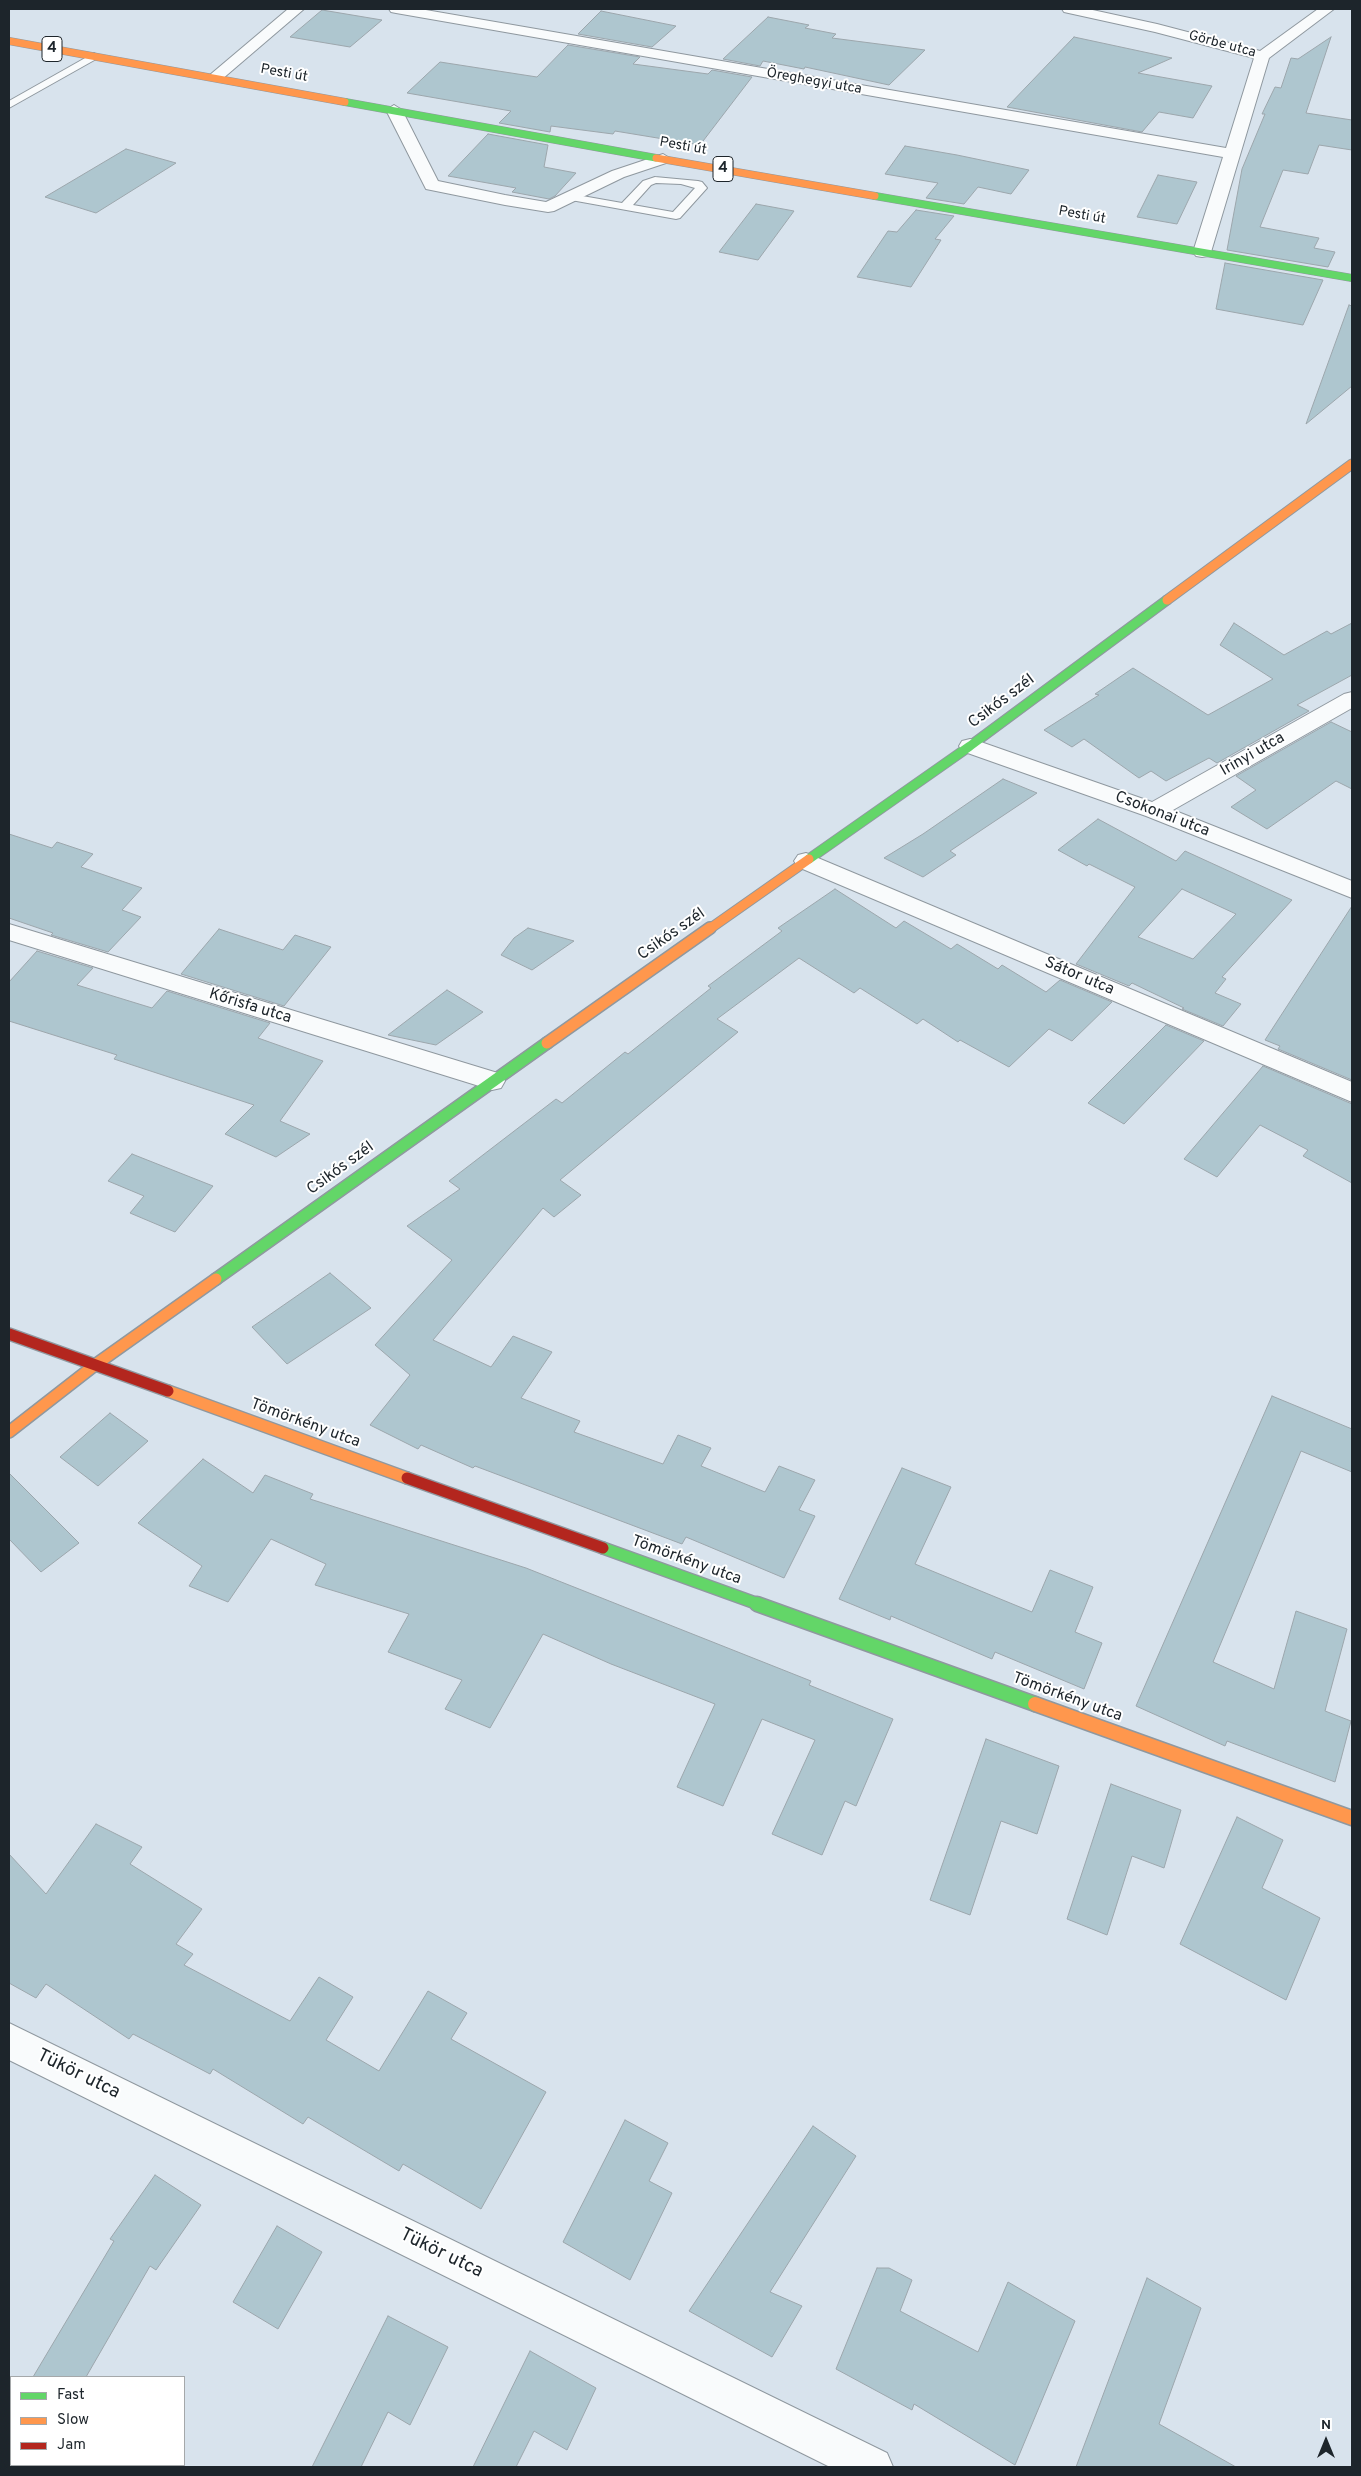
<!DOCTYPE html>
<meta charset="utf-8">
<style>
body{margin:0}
#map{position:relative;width:1361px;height:2476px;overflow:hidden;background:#d8e3ed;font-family:Overpass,sans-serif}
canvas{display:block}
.frame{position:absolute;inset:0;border:10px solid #1d252b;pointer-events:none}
.legend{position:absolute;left:10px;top:2376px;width:175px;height:90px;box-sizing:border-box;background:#fff;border:1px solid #a5a8aa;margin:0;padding:6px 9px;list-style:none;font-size:15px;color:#1d252b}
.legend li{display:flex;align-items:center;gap:10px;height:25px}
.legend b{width:25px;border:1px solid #a5a8aa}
.north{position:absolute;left:1301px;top:2416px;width:50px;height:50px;-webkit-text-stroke:4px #fff;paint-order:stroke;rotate:0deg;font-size:14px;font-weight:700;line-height:20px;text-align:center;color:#1d252b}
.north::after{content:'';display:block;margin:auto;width:18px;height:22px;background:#1d252b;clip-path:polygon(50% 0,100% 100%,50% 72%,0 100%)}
</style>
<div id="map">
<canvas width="1361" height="2476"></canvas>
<div class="frame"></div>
<ul class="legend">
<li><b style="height:6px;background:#63d668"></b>Fast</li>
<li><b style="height:6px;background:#ff974d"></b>Slow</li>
<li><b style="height:6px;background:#b3261e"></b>Jam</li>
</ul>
<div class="north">N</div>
</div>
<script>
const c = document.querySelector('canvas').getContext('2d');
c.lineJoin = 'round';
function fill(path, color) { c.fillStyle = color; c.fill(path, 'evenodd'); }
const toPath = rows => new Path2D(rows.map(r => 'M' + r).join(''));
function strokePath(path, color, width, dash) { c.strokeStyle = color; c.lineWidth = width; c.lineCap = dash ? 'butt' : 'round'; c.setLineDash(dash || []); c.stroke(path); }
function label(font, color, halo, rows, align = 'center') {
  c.font = font + ' Overpass,sans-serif'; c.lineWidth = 4; c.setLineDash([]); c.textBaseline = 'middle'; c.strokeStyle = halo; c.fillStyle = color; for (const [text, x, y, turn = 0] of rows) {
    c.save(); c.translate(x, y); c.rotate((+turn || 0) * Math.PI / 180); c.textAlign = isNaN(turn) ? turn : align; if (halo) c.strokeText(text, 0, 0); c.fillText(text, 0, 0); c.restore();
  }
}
const building = toPath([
 [322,10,382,20,350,47,290,37,322,10],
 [601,11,676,26,652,47,578,34,601,11],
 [768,17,809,25,805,28,836,34,832,38,925,50,889,85,805,67,804,69,763,61,760,66,723,59,768,17],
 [1074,37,1172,58,1138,73,1212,86,1193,118,1159,112,1142,132,1007,107,1074,37],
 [1331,37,1306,113,1352,120,1352,150,1319,145,1308,174,1283,170,1260,227,1319,238,1314,248,1335,252,1328,267,1227,250,1242,169,1265,114,1262,114,1275,87,1281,88,1291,58,1298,59,1331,37],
 [568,45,640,57,633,64,708,74,712,70,752,77,700,145,615,131,613,134,551,126,550,132,499,123,511,111,407,93,440,62,537,77,568,45],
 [488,134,548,145,544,167,576,173,555,196,549,199,512,192,516,188,448,176,488,134],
 [905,146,957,155,1029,170,1011,194,978,187,964,204,926,198,938,183,885,174,905,146],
 [126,149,176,163,96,213,45,197,126,149],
 [1158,175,1197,182,1177,224,1137,217,1158,175],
 [756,204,794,211,758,260,719,252,756,204],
 [916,210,954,216,935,239,941,240,911,287,857,277,888,231,897,232,916,210],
 [1225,263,1323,280,1303,325,1216,309,1225,263],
 [1349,305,1352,306,1352,386,1306,424,1349,305],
 [1234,623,1284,655,1327,631,1331,634,1352,623,1352,675,1297,705,1309,711,1217,763,1209,758,1166,781,1151,771,1139,778,1084,739,1072,747,1044,730,1099,695,1095,694,1133,668,1208,715,1273,679,1220,645,1234,623],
 [1331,722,1352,732,1352,789,1336,781,1267,829,1231,807,1256,790,1236,776,1331,722],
 [1003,779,1037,793,950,851,956,855,923,877,884,858,923,834,1003,779],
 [1098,819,1176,861,1185,851,1292,900,1222,977,1226,979,1215,993,1241,1004,1223,1026,1182,1009,1184,1008,1132,983,1129,986,1076,964,1135,887,1089,864,1087,866,1058,850,1098,819],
 [1182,889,1236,914,1193,959,1138,937,1182,889],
 [9,834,52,848,57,842,93,854,81,867,142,888,122,910,141,917,108,952,51,935,53,933,9,918,9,834],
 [835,889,896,928,904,921,951,949,957,944,998,969,1002,965,1046,992,1060,980,1112,1002,1072,1041,1049,1029,1009,1067,960,1040,958,1042,923,1019,917,1024,860,988,854,993,799,958,717,1019,738,1032,560,1180,581,1195,554,1217,543,1208,433,1340,491,1367,513,1336,552,1352,521,1398,580,1421,574,1432,663,1464,678,1435,711,1448,701,1466,765,1492,779,1466,815,1480,799,1510,815,1516,784,1578,686,1537,682,1544,475,1466,473,1468,421,1445,418,1449,370,1425,410,1375,375,1345,452,1260,407,1226,460,1189,449,1181,556,1099,562,1103,625,1052,628,1054,711,988,708,986,782,931,778,928,835,889],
 [1352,906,1352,1080,1278,1049,1280,1046,1265,1040,1352,906],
 [528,928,574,941,532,970,501,955,514,938,528,928],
 [219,929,283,950,295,935,331,947,284,1006,181,974,219,929],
 [37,951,93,968,77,985,152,1008,167,991,270,1023,258,1038,323,1061,280,1121,310,1134,276,1157,225,1134,254,1105,114,1059,117,1055,9,1021,9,982,37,951],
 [447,990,483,1012,436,1045,388,1035,447,990],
 [1166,1025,1204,1041,1124,1124,1088,1103,1166,1025],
 [1263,1066,1352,1104,1352,1183,1303,1156,1308,1150,1260,1125,1217,1177,1184,1159,1263,1066],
 [132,1154,213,1186,175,1232,130,1213,144,1196,108,1181,132,1154],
 [330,1273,371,1308,287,1364,252,1327,330,1273],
 [1272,1396,1352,1429,1352,1472,1301,1451,1213,1662,1274,1689,1296,1611,1347,1629,1325,1711,1351,1721,1335,1782,1227,1741,1225,1746,1136,1706,1272,1396],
 [110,1413,148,1441,98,1486,60,1457,110,1413],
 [203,1459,253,1493,265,1475,313,1494,310,1499,526,1568,811,1681,809,1685,893,1719,856,1806,845,1801,822,1855,772,1834,815,1740,762,1719,723,1806,677,1787,715,1704,611,1664,543,1634,490,1728,445,1709,462,1680,388,1652,409,1614,315,1585,326,1564,271,1539,228,1602,189,1586,202,1566,138,1523,203,1459],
 [902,1468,951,1487,915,1564,1032,1612,1050,1570,1093,1587,1075,1632,1102,1643,1084,1689,995,1652,992,1659,891,1616,890,1620,839,1599,902,1468],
 [9,1473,79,1543,41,1572,9,1539,9,1473],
 [986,1739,1059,1766,1037,1834,1001,1821,970,1915,930,1900,986,1739],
 [1111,1784,1181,1810,1164,1868,1132,1856,1107,1935,1067,1919,1111,1784],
 [1237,1817,1283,1840,1262,1888,1320,1918,1286,2000,1180,1944,1237,1817],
 [96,1824,142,1847,130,1864,202,1909,176,1944,193,1954,184,1965,290,2021,319,1977,353,1997,326,2040,379,2071,428,1991,467,2013,451,2039,546,2092,481,2209,403,2164,399,2171,308,2117,303,2124,213,2069,210,2074,133,2034,129,2039,46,1984,36,1998,9,1983,9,1854,46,1894,96,1824],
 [625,2120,668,2143,649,2181,672,2193,630,2280,563,2242,625,2120],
 [813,2126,856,2156,770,2292,802,2306,772,2357,689,2311,813,2126],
 [155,2175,201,2205,156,2270,150,2266,86,2377,33,2377,114,2241,110,2239,155,2175],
 [277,2226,322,2252,278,2329,233,2302,277,2226],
 [877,2268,889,2268,912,2280,900,2311,978,2352,1008,2282,1075,2321,1015,2465,914,2404,912,2410,836,2369,877,2268],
 [1147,2278,1201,2308,1159,2424,1236,2467,1076,2467,1147,2278],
 [388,2316,448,2347,410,2425,388,2412,361,2467,312,2467,388,2316],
 [530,2351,596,2388,567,2450,534,2431,516,2467,473,2467,530,2351]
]);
const lane = toPath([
 [94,53,99,56,98,58,9,108,9,101,94,53],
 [655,177,698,181,702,182,707,188,680,218,676,219,571,200,565,197,571,194,622,203,643,181,655,177],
 [656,183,681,184,695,188,673,212,633,205,651,185,656,183]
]);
const street = toPath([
 [288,9,304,9,221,80,211,80,208,77,211,74,288,9],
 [389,9,420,9,1226,148,1254,58,1155,32,1064,12,1062,9,1088,9,1157,24,1260,51,1318,9,1334,9,1269,58,1211,252,1208,256,1202,257,1196,256,1193,252,1223,157,396,13,391,12,389,9],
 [394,105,402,110,438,181,505,195,546,202,612,171,663,154,671,159,669,162,624,177,554,211,548,212,505,205,426,189,386,110,394,105],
 [1352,692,1352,708,1173,810,1352,881,1352,898,1146,816,962,751,959,746,962,741,970,739,978,741,1152,802,1344,694,1352,692],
 [806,853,1352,1082,1352,1102,798,867,794,861,798,855,806,853],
 [9,924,501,1074,505,1081,501,1088,492,1090,9,940,9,924],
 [9,2023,887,2453,893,2467,830,2467,9,2060,9,2023]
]);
const fastFar3 = toPath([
 [345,102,656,158],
 [875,196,1352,278]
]);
const fastFar2 = toPath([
 [809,859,970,746,1167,600]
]);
const fastFar1 = toPath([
 [216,1279,547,1043],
 [603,1548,761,1605]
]);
const fast = toPath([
 [757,1604,1035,1704]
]);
const slowFar3 = toPath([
 [9,41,345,102],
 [656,158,875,196]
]);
const slowFar2 = toPath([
 [1167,600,1352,464],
 [708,930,809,859]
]);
const slowFar1 = toPath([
 [547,1043,710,928],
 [168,1391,407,1478],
 [9,1432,95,1365,216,1279]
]);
const slow = toPath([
 [1035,1704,1352,1818]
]);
const jam = toPath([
 [9,1334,168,1391],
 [407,1478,603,1548]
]);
const farStreetnames = [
 ["Görbe utca",1222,45,15],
 ["Pesti út",284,74,10],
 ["Öreghegyi utca",814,82,10],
 ["Pesti út",683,147,10],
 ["Pesti út",1082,216,10]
];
const shields = [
 [52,49,20],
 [723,169,20]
];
const shieldNames = [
 ["4",52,49],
 ["4",723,169]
];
const streetNames = [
 ["Csikós szél",1002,702,-37],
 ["Irinyi utca",1253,755,-30],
 ["Csokonai utca",1162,815,21],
 ["Csikós szél",672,935,-35],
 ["Sátor utca",1079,977,23],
 ["Kőrisfa utca",250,1007,17],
 ["Csikós szél",341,1169,-36],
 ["Tömörkény utca",305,1424,20],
 ["Tömörkény utca",686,1561,20],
 ["Tömörkény utca",1067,1698,20]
];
const nearStreetnames = [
 ["Tükör utca",78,2075,26],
 ["Tükör utca",441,2254,26]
];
fill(building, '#aec6cf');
strokePath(building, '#9ca6ac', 1);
strokePath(lane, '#8f989f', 2);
strokePath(street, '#8f989f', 2);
strokePath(fastFar3, '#8f989f', 8);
strokePath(fastFar2, '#8f989f', 11);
strokePath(fastFar1, '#8f989f', 14);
strokePath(fast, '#8f989f', 17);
strokePath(slowFar3, '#8f989f', 8);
strokePath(slowFar2, '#8f989f', 11);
strokePath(slowFar1, '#8f989f', 14);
strokePath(slow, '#8f989f', 17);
strokePath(jam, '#8f989f', 14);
fill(lane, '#f9fbfc');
fill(street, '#f9fbfc');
strokePath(fastFar3, '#63d668', 7);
strokePath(fastFar2, '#63d668', 9);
strokePath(fastFar1, '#63d668', 11);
strokePath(fast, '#63d668', 14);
strokePath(slowFar3, '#ff974d', 7);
strokePath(slowFar2, '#ff974d', 9);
strokePath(slowFar1, '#ff974d', 11);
strokePath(slow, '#ff974d', 14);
strokePath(jam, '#b3261e', 11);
label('14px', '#1d252b', '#fff', farStreetnames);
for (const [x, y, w] of shields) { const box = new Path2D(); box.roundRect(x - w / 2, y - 12.5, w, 25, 4); c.fillStyle = '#fff'; c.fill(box); strokePath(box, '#1d252b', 1); }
label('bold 15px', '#1d252b', null, shieldNames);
label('16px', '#1d252b', '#fff', streetNames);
label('19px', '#1d252b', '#fff', nearStreetnames);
</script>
